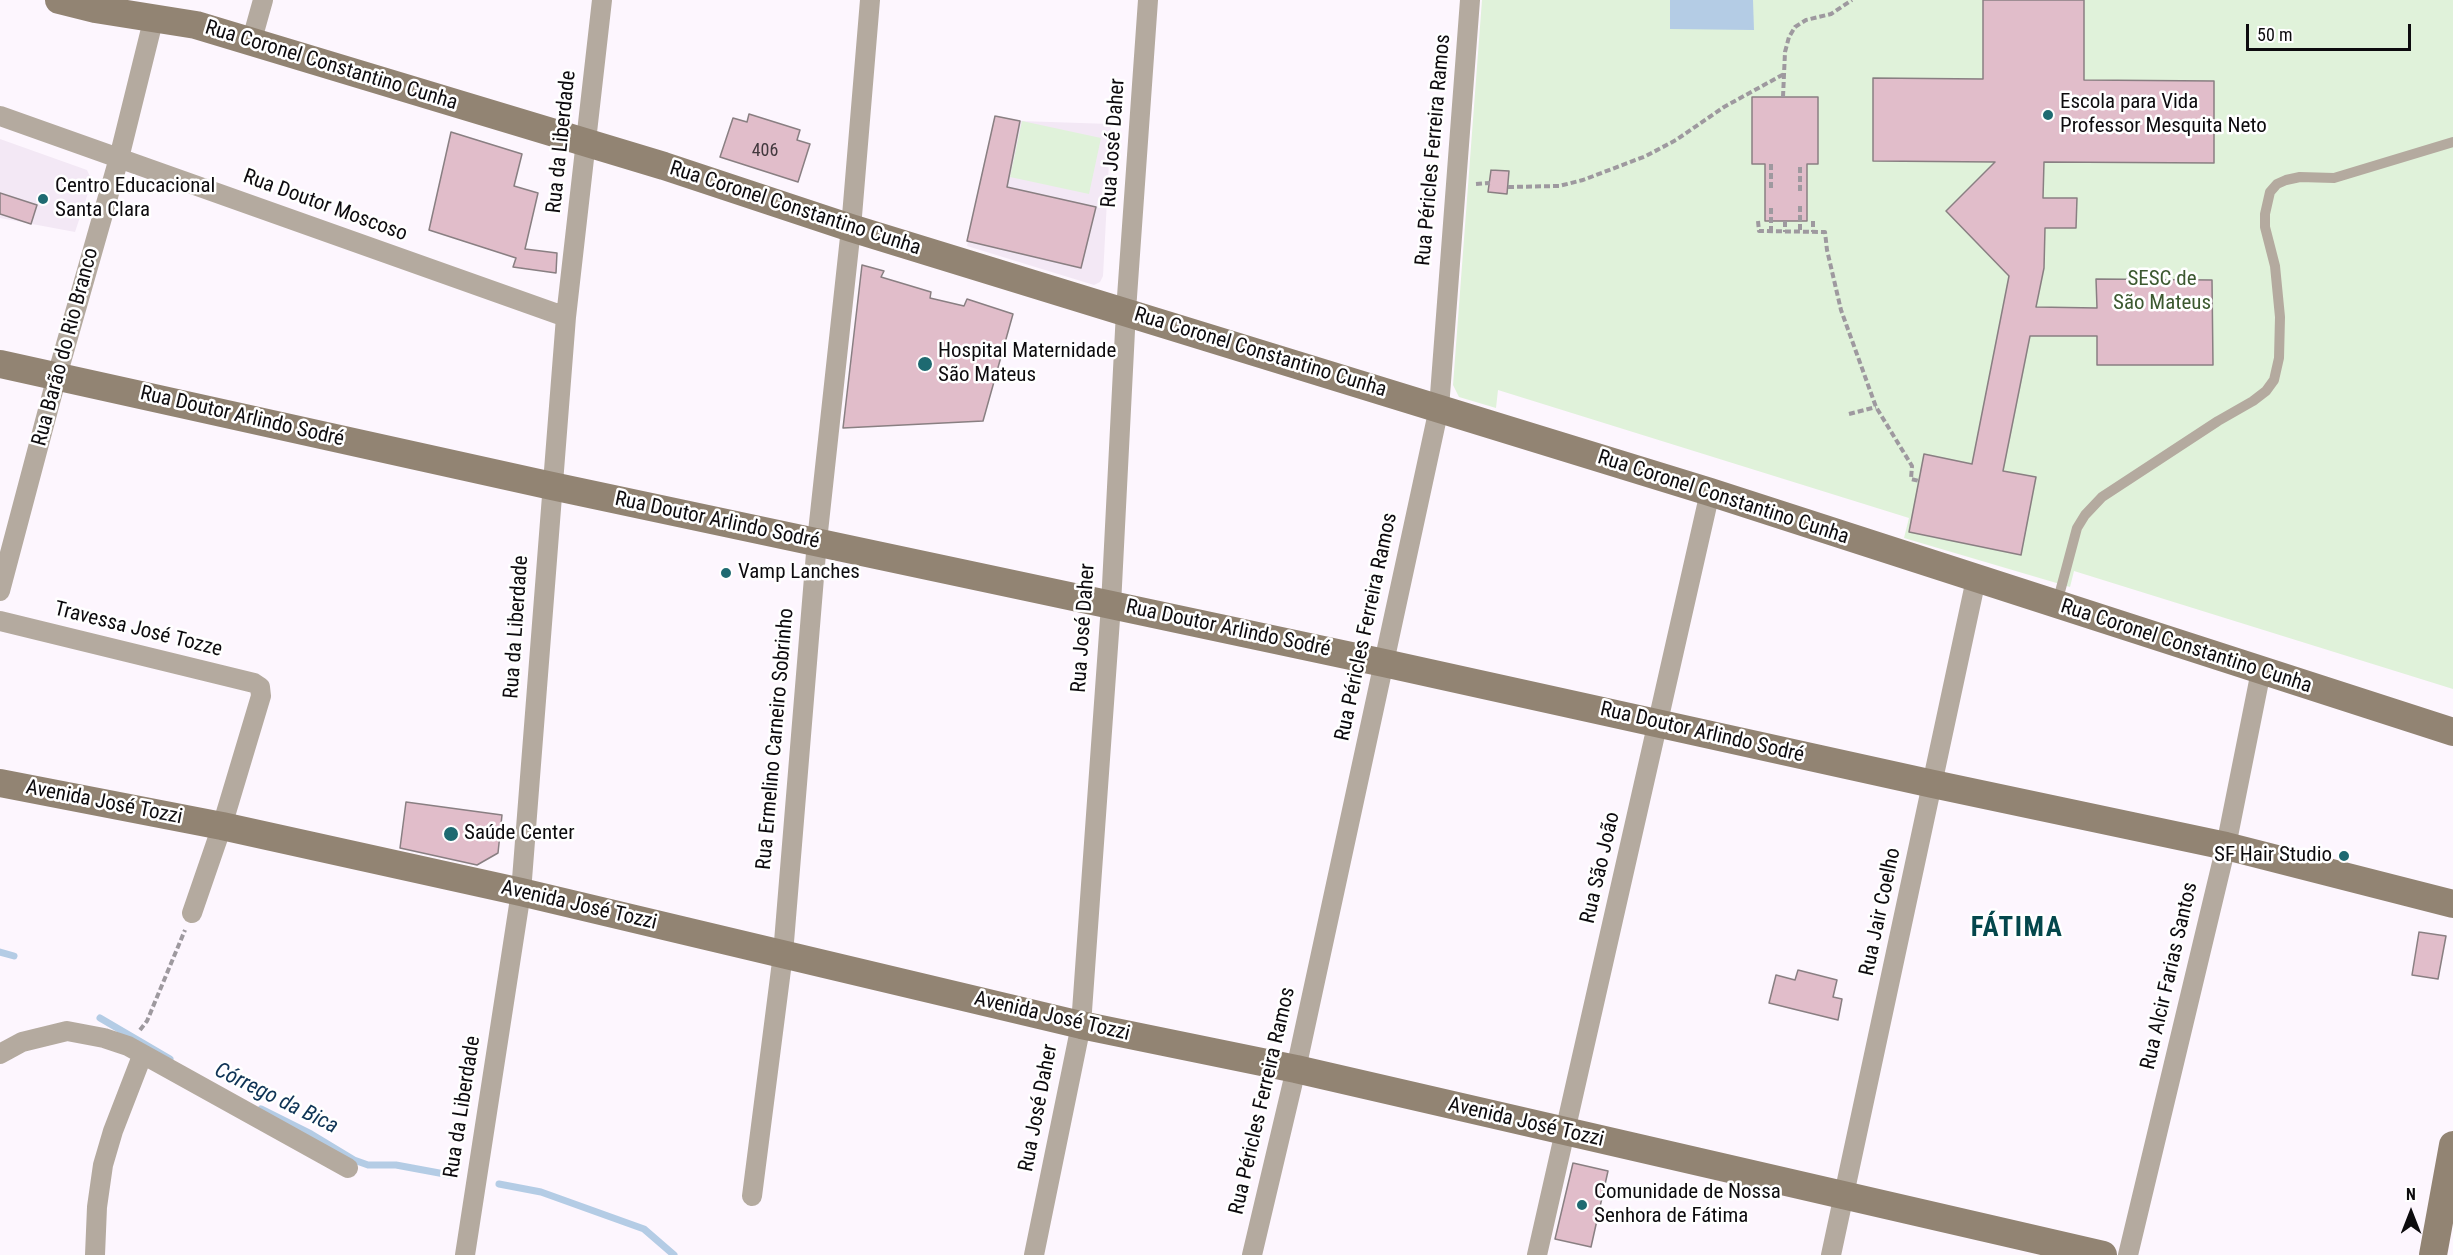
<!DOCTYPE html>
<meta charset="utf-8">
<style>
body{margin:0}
#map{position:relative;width:2453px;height:1255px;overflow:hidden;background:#fdf6fe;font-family:"Roboto Condensed",sans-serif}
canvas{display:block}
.north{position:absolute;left:2381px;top:1183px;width:60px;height:60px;-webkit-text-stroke:4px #fff;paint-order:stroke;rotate:0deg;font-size:16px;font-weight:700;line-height:24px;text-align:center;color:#0d0b0e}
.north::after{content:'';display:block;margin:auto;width:21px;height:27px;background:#0d0b0e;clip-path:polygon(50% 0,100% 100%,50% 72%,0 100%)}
.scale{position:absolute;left:2246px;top:24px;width:165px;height:27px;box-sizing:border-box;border:3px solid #0d0b0e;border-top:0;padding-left:8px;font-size:18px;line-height:21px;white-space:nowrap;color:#0d0b0e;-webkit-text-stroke:4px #fff;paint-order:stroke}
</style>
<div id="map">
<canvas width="2453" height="1255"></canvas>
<div class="north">N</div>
<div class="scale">50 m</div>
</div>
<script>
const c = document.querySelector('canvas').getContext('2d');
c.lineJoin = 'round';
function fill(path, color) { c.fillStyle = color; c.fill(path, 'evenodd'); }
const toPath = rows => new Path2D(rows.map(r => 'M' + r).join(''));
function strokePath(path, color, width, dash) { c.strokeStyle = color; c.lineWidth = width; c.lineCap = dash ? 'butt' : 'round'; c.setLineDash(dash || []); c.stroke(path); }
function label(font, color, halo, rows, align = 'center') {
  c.font = font + ' "Roboto Condensed",sans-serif'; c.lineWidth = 5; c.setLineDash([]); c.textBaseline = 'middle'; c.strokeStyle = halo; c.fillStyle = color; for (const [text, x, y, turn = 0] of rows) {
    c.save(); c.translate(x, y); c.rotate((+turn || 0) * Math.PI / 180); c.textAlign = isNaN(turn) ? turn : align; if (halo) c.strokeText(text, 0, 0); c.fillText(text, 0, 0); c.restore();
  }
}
const built = toPath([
 [995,116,1020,121,1111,124,1103,276,1100,282,1094,285,967,246],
 [0,139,87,170,92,181,75,232,0,218]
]);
const green = toPath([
 [1482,0,2453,0,2453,689,2074,571,2070,587,1904,538,1909,518,1498,390,1496,408,1459,397,1453,385],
 [1022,121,1101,138,1089,194,1010,177]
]);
const water = toPath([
 [1670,0,1753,0,1754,30,1670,29]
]);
const stream = toPath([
 [0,952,14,956],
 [100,1018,170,1059],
 [261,1109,311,1134,354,1160,368,1165,396,1165,450,1175],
 [499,1184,541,1192,644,1229,674,1255]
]);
const building = toPath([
 [1983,0,2084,0,2084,80,2214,81,2214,163,2044,162,2043,198,2077,198,2076,228,2045,228,2044,268,2036,307,2097,308,2096,279,2212,280,2213,365,2097,365,2097,336,2030,336,2003,471,2036,477,2021,555,1909,532,1924,454,1972,464,2009,276,1946,211,1995,162,1873,161,1873,78,1983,79,1983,0],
 [1752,97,1818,97,1818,164,1807,164,1807,221,1765,221,1765,164,1752,164,1752,97],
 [749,114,800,130,797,140,810,144,798,182,720,157,733,118,747,122,749,114],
 [995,116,1020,121,1007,187,1096,207,1081,268,967,241,995,116],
 [451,132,522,154,514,186,538,193,525,249,557,253,556,273,513,267,516,258,429,230,451,132],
 [1491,170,1509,171,1507,194,1488,192,1491,170],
 [0,193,37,205,31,224,0,214,0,193],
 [862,265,884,271,881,277,931,292,930,298,964,306,967,299,1013,314,983,421,843,428,862,265],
 [406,802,502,815,498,853,477,865,400,848,406,802],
 [2419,932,2446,936,2438,979,2412,975,2419,932],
 [1798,970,1837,980,1833,997,1842,999,1838,1020,1769,1003,1776,975,1795,980,1798,970],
 [1573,1163,1608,1171,1591,1247,1555,1239,1573,1163]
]);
const path = toPath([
 [1783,97,1785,52,1789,37,1795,27,1806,20,1831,14,1852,0],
 [1771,164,1771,191],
 [1476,184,1490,183],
 [1508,187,1559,186,1583,180,1646,156,1676,140,1724,107,1784,74],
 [1800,191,1800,164],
 [1800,206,1800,232],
 [1758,221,1759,231,1825,232,1827,250,1841,310,1876,407,1912,466,1911,479,1919,481],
 [1785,221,1785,232],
 [1813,221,1813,232],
 [1771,232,1771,206],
 [1849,414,1876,407],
 [140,1030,147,1021,185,930]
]);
const lane = toPath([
 [2057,603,2077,528,2085,515,2102,497,2218,421,2253,401,2266,391,2274,380,2279,358,2280,317,2275,266,2265,227,2265,214,2270,192,2277,184,2286,180,2300,177,2334,178,2453,142]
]);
const street = toPath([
 [251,43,263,0],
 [0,116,566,317],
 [0,591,57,376,119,158,154,17],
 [0,621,254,683,260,687,261,696,222,826,192,913],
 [0,1054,22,1042,67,1031,104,1038,128,1046,348,1168],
 [752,1196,783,954,817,541,851,228,870,0],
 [95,1255,97,1207,103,1165,113,1131,142,1056],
 [465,1255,521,892,566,317,602,0],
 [1034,1255,1081,1025,1111,605,1126,311,1148,0],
 [1252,1255,1296,1069,1439,408,1470,0],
 [1537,1255,1710,492],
 [1831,1255,1976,579],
 [2128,1255,2226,846,2261,671]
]);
const secondary = toPath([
 [59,0,95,9,196,25,664,166,851,228,1710,492,2453,732],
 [0,364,552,486,1384,663,1933,784,2226,846,2453,904],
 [0,783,222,826,521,892,1081,1025,1296,1069,2103,1255],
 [2433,1255,2453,1145]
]);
const markers = [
 [2048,115,6,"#1e6a71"],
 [43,199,6,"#1e6a71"],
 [925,364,8,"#1e6a71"],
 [726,573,6,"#1e6a71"],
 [451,834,8,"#1e6a71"],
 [2344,856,6,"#1e6a71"],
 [1582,1205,6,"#1e6a71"]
];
const numberNames = [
 ["406",765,151]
];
const streetNames = [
 ["Rua Coronel Constantino Cunha",331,66,17],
 ["Rua da Liberdade",562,142,-84],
 ["Rua José Daher",1114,143,-86],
 ["Rua Péricles Ferreira Ramos",1434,150,-85],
 ["Rua Doutor Moscoso",325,206,20],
 ["Rua Coronel Constantino Cunha",795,209,18],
 ["Rua Barão do Rio Branco",66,347,-75],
 ["Rua Coronel Constantino Cunha",1260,353,17],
 ["Rua Doutor Arlindo Sodré",242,417,13],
 ["Rua Coronel Constantino Cunha",1723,498,18],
 ["Rua Doutor Arlindo Sodré",717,521,12],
 ["Rua da Liberdade",517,627,-86],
 ["Rua Péricles Ferreira Ramos",1367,627,-78],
 ["Rua José Daher",1084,628,-86],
 ["Rua Doutor Arlindo Sodré",1228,629,12],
 ["Travessa José Tozze",138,630,14],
 ["Rua Coronel Constantino Cunha",2186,647,18],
 ["Rua Doutor Arlindo Sodré",1702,733,13],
 ["Rua Ermelino Carneiro Sobrinho",776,739,-85],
 ["Avenida José Tozzi",104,803,11],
 ["Rua São João",1601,868,-77],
 ["Avenida José Tozzi",579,906,13],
 ["Rua Jair Coelho",1881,912,-78],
 ["Rua Alcir Farias Santos",2170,976,-77],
 ["Avenida José Tozzi",1052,1017,13],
 ["Rua Péricles Ferreira Ramos",1263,1101,-77],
 ["Rua da Liberdade",463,1107,-81],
 ["Rua José Daher",1039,1108,-79],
 ["Avenida José Tozzi",1526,1123,13]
];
const poiNames = [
 ["Escola para Vida",2060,103],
 ["Professor Mesquita Neto",2060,127],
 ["Centro Educacional",55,187],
 ["Santa Clara",55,211],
 ["Hospital Maternidade",938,352],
 ["São Mateus",938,376],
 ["Vamp Lanches",738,573],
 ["Saúde Center",464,834],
 ["SF Hair Studio",2332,856,"right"],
 ["Comunidade de Nossa",1594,1193],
 ["Senhora de Fátima",1594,1217]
];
const parkNames = [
 ["SESC de",2162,280],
 ["São Mateus",2162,304]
];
const waterNames = [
 ["Córrego da Bica",276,1099,26]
];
const districtNames = [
 ["FÁTIMA",2017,929]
];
fill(built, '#f3e8f5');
fill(green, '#e0f2da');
fill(water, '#b4cce5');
strokePath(stream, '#b4cce5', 7);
fill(building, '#e1bdca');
strokePath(building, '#897f82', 1.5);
strokePath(path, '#9e999f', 4, [6, 3]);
strokePath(lane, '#b4aa9f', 10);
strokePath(street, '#b4aa9f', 20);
strokePath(secondary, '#928473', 28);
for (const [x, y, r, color] of markers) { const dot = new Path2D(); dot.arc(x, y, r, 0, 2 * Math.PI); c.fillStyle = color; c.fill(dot); strokePath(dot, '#fff', 2); }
label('18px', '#42383d', null, numberNames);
label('21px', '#0d0b0e', '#fff', streetNames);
label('21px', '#0d0b0e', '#fff', poiNames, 'left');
label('21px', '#3c5930', '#fff', parkNames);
label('italic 22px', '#0e3355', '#fff', waterNames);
c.letterSpacing = '1.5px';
label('bold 27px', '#04474c', '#fff', districtNames);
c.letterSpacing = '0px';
</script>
